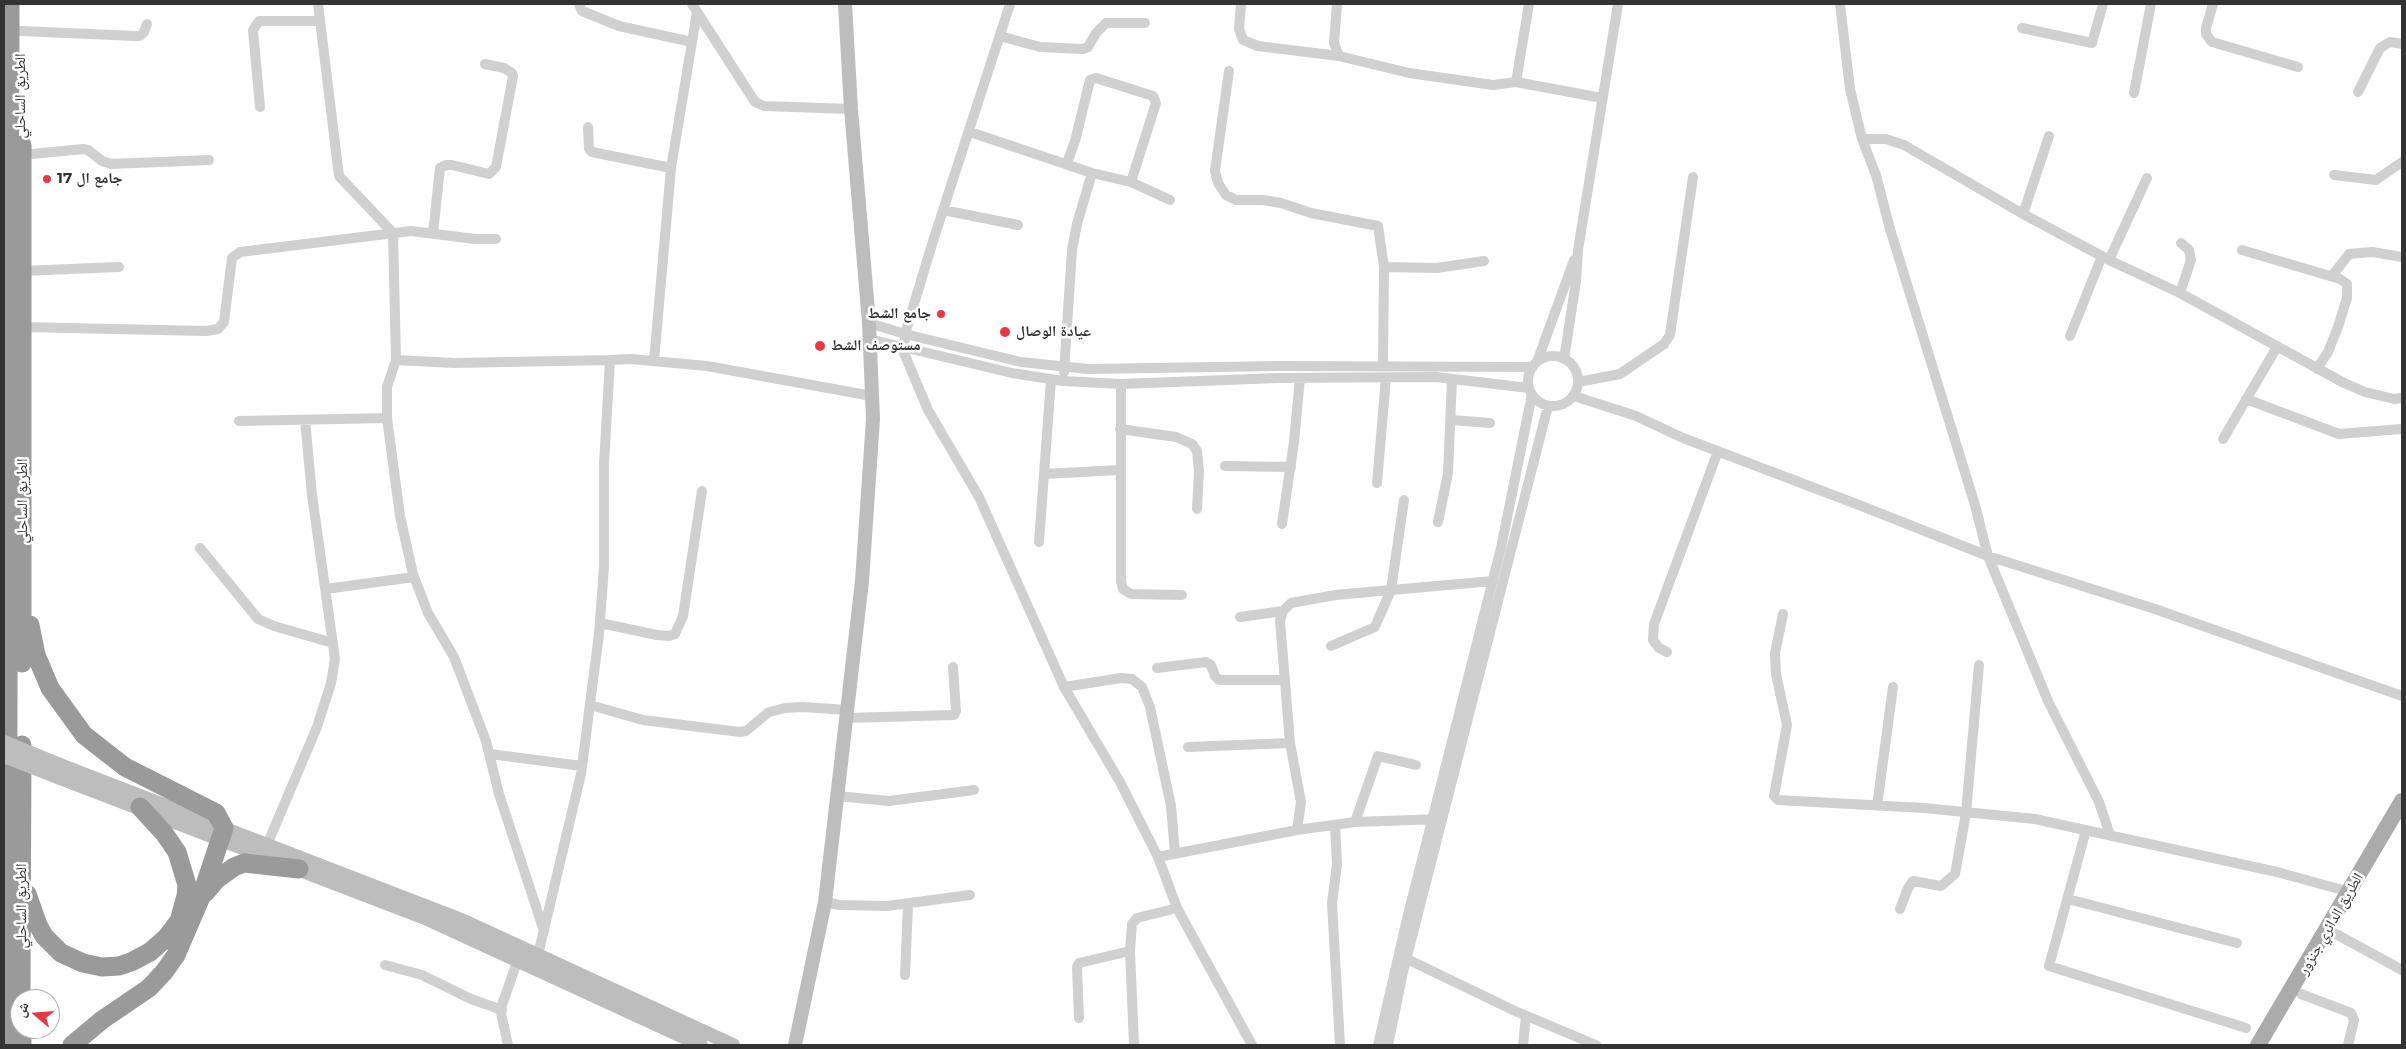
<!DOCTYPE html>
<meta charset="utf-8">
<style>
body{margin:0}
#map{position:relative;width:2406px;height:1049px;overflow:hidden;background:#fff;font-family:Montserrat,"Noto Naskh Arabic",sans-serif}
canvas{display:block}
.frame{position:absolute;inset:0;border:5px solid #333;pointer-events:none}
.north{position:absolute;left:10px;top:989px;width:50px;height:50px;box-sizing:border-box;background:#fff;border:1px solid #adadad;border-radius:50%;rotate:288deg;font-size:14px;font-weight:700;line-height:20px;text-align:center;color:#333}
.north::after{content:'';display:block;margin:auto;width:18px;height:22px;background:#e63946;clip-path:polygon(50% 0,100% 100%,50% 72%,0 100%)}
</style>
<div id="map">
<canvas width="2406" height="1049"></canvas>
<div class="frame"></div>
<div class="north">ش</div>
</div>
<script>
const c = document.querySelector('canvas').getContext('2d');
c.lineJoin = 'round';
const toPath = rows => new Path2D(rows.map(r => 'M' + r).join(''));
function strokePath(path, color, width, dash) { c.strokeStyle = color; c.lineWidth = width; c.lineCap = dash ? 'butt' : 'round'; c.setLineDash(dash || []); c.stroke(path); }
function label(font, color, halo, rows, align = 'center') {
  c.font = font + ' Montserrat,"Noto Naskh Arabic",sans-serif'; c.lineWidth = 5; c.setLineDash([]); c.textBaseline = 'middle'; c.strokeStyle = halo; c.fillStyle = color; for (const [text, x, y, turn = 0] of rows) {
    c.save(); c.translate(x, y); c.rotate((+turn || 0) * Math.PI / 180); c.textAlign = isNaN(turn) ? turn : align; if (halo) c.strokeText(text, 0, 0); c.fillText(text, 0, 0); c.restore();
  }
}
const street = toPath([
 [318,4,339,176,393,233,396,360,387,387,387,418,400,516,413,574,428,613,454,657,486,741,499,794,544,931],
 [579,4,582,11,619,26,692,42],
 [692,4,755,102,764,106,851,109],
 [1010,4,933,241,905,334,904,353,928,410,979,497,1064,687,1120,782,1158,857,1177,908,1252,1045],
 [1241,4,1239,29,1243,40,1258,46,1339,56],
 [1337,4,1334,43,1339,56,1409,73,1493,85,1516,82],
 [1529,4,1516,82,1602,98],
 [1840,4,1850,89,1862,139,1876,175,1890,229,1975,505,1988,556,2048,701,2099,802,2110,835],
 [2213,4,2206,28,2206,34,2212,42,2298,67],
 [2022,28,2092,43,2103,4],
 [21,31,135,36,140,36,144,32,147,24],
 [1000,36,1040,47,1083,49,1088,47,1096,33,1106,23,1145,23],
 [1229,71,1215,171,1218,183,1226,195,1236,200,1263,200,1281,203,1311,213,1378,226,1384,267],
 [2358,92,2380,48,2390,42,2402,44],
 [2134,93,2151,4],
 [260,107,253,30,259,21,320,21],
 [588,127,589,149,592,152,671,168],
 [970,132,1092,173,1077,224,1072,250,1064,372],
 [1862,139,1886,139,1904,145,2023,214,2111,261,2180,293,2344,383,2365,392,2394,399,2402,398],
 [22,155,83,149,88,150,102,161,111,164,209,160],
 [1067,163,1075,141,1090,80,1096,78,1153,96,1156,103,1131,182,1092,173],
 [2334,175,2376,180,2402,162],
 [1131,182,1170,200],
 [943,210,1018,225],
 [2023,214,2049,136],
 [433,233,440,168,446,165,452,165,489,174,496,167,513,76,512,73,504,68,485,64],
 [2242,250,2340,279,2347,284,2347,298,2338,327,2328,352,2317,369],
 [2109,260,2147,178],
 [22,271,119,267],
 [2332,276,2349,254,2372,252,2402,257],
 [2180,293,2191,260,2189,250,2181,243],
 [869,323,905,334,1021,362,1088,369,1278,366,1533,367],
 [22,327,206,331,218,329,224,322,232,258,240,252,411,231,475,239,496,239],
 [2070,336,2102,256],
 [869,339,1012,373,1063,381,1121,384,1278,378,1436,377,1529,388],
 '1528 381a25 25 0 1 1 50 0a25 25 0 1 1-50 0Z',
 [1564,359,1576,281,1578,250,1618,4],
 [396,360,454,363,610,360],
 [654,361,671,168,697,12],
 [1537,362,1574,260],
 [1383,366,1384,267,1437,268,1484,261],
 [1051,380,1044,474,1119,470],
 [1578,382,1620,374,1664,344,1670,335,1693,177],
 [1121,384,1121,581,1123,589,1131,594,1182,595],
 [1574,396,1636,416,1683,438,1859,505,1988,556,2155,609,2402,696],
 [2246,399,2339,434,2402,429],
 [1452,420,1490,423],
 [239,421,387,418],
 [1120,429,1176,437,1192,444,1197,451,1199,471,1197,509],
 [2223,439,2277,347],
 [1225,466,1291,467],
 [1377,483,1386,378],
 [1438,522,1448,473,1452,379],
 [1282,524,1294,442,1300,378],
 [1039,542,1044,474],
 [200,548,258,619,274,626,333,643],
 [326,589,414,577],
 [1783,614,1775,653,1776,674,1787,725,1774,796,1778,800,1924,808,2035,819,2277,872,2350,892],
 [1240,617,1283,611],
 [600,623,657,635,669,636,675,634,683,616,702,491],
 [1331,646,1375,627,1377,622,1391,590,1404,500],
 [1667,652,1659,648,1653,640,1654,624,1718,451],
 [1157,668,1206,662,1211,665,1215,676,1219,680,1285,680],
 [1064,687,1121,678,1132,679,1142,687,1150,707,1171,806,1175,853],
 [590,705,643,720,740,732,746,731,769,712,785,708,803,707,847,710],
 [846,718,954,715,956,711,953,667],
 [1188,747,1290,743],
 [490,754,582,766],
 [837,796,889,801,974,790],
 [1877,806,1893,687],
 [1355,822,1378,756,1416,765],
 [1335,825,1337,864,1332,903,1340,1045],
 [1297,830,1301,802,1290,743,1280,621,1283,611,1291,603,1335,595,1493,581],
 [2086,830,2049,966,2246,1028],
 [267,845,317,727,331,683,335,659,312,495,305,420],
 [1158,857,1297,830,1355,822,1439,819],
 [2068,899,2237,943],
 [825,902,840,905,887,906,970,895],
 [1900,909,1908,888,1913,881,1941,886,1955,874,1966,813,1979,665],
 [2336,934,2402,970],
 [538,955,581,774,599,634,604,567,604,464,610,360,631,359,707,366,872,396],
 [1407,959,1515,1011,1596,1045],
 [385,965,422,975,471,999,502,1010],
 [905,975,908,905],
 [2301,994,2351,1013,2354,1020,2348,1045],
 [1079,1018,1077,967,1079,963,1130,951],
 [508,1045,501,1013,502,1005,518,959],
 [1134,1045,1130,951,1132,924,1137,918,1177,908],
 [1378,1045,1406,923,1501,548,1532,394],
 [1388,1045,1403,972,1548,406],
 [1523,1045,1526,1016]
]);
const secondary = toPath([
 [60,765,464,921,733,1045],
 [60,778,425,918,701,1045],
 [795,1045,825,902,862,581,873,419,869,323,851,109,845,4]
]);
const primary = toPath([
 [2258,1045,2402,801]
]);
const highway = toPath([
 [22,145,22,663],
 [30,625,36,655,50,688,84,735,125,767,216,813,224,828,201,897,176,955,164,972,149,988,102,1020,72,1045],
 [205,893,217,879,234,867,244,863,299,869],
 [27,894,38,925,44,936,61,953,83,963,102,967,119,966,131,962,150,952,166,938,179,921,186,896,187,885,177,852,164,833,140,807],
 [21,999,22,745],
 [22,1029,22,1045],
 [7,1045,10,4]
]);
const secondaryBridge = toPath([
 [4,742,60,765],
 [4,756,60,778]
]);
const markers = [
 [47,179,5,"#e63946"],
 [941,314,5,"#e63946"],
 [1005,332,6,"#e63946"],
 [820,346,6,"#e63946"]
];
const streetNames = [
 ["الطريق الساحلي",21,96,-90],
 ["الطريق الساحلي",23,501,-90],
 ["الطريق الساحلي",22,906,-90],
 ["الطريق الدائري جنزور",2331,924,-60]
];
const poiNames = [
 ["جامع ال 17",57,179],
 ["جامع الشط",931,314,"right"],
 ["عيادة الوصال",1016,332],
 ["مستوصف الشط",831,346]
];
strokePath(street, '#d0d0d0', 10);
strokePath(secondary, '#bdbdbd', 14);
strokePath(primary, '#ababab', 16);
strokePath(highway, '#9a9a9a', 19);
strokePath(secondaryBridge, '#bdbdbd', 14);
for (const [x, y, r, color] of markers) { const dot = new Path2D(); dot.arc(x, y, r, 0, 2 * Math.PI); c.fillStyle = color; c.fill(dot); strokePath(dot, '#fff', 2); }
label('15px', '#333', '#fff', streetNames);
label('bold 15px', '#333', '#fff', poiNames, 'left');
</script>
